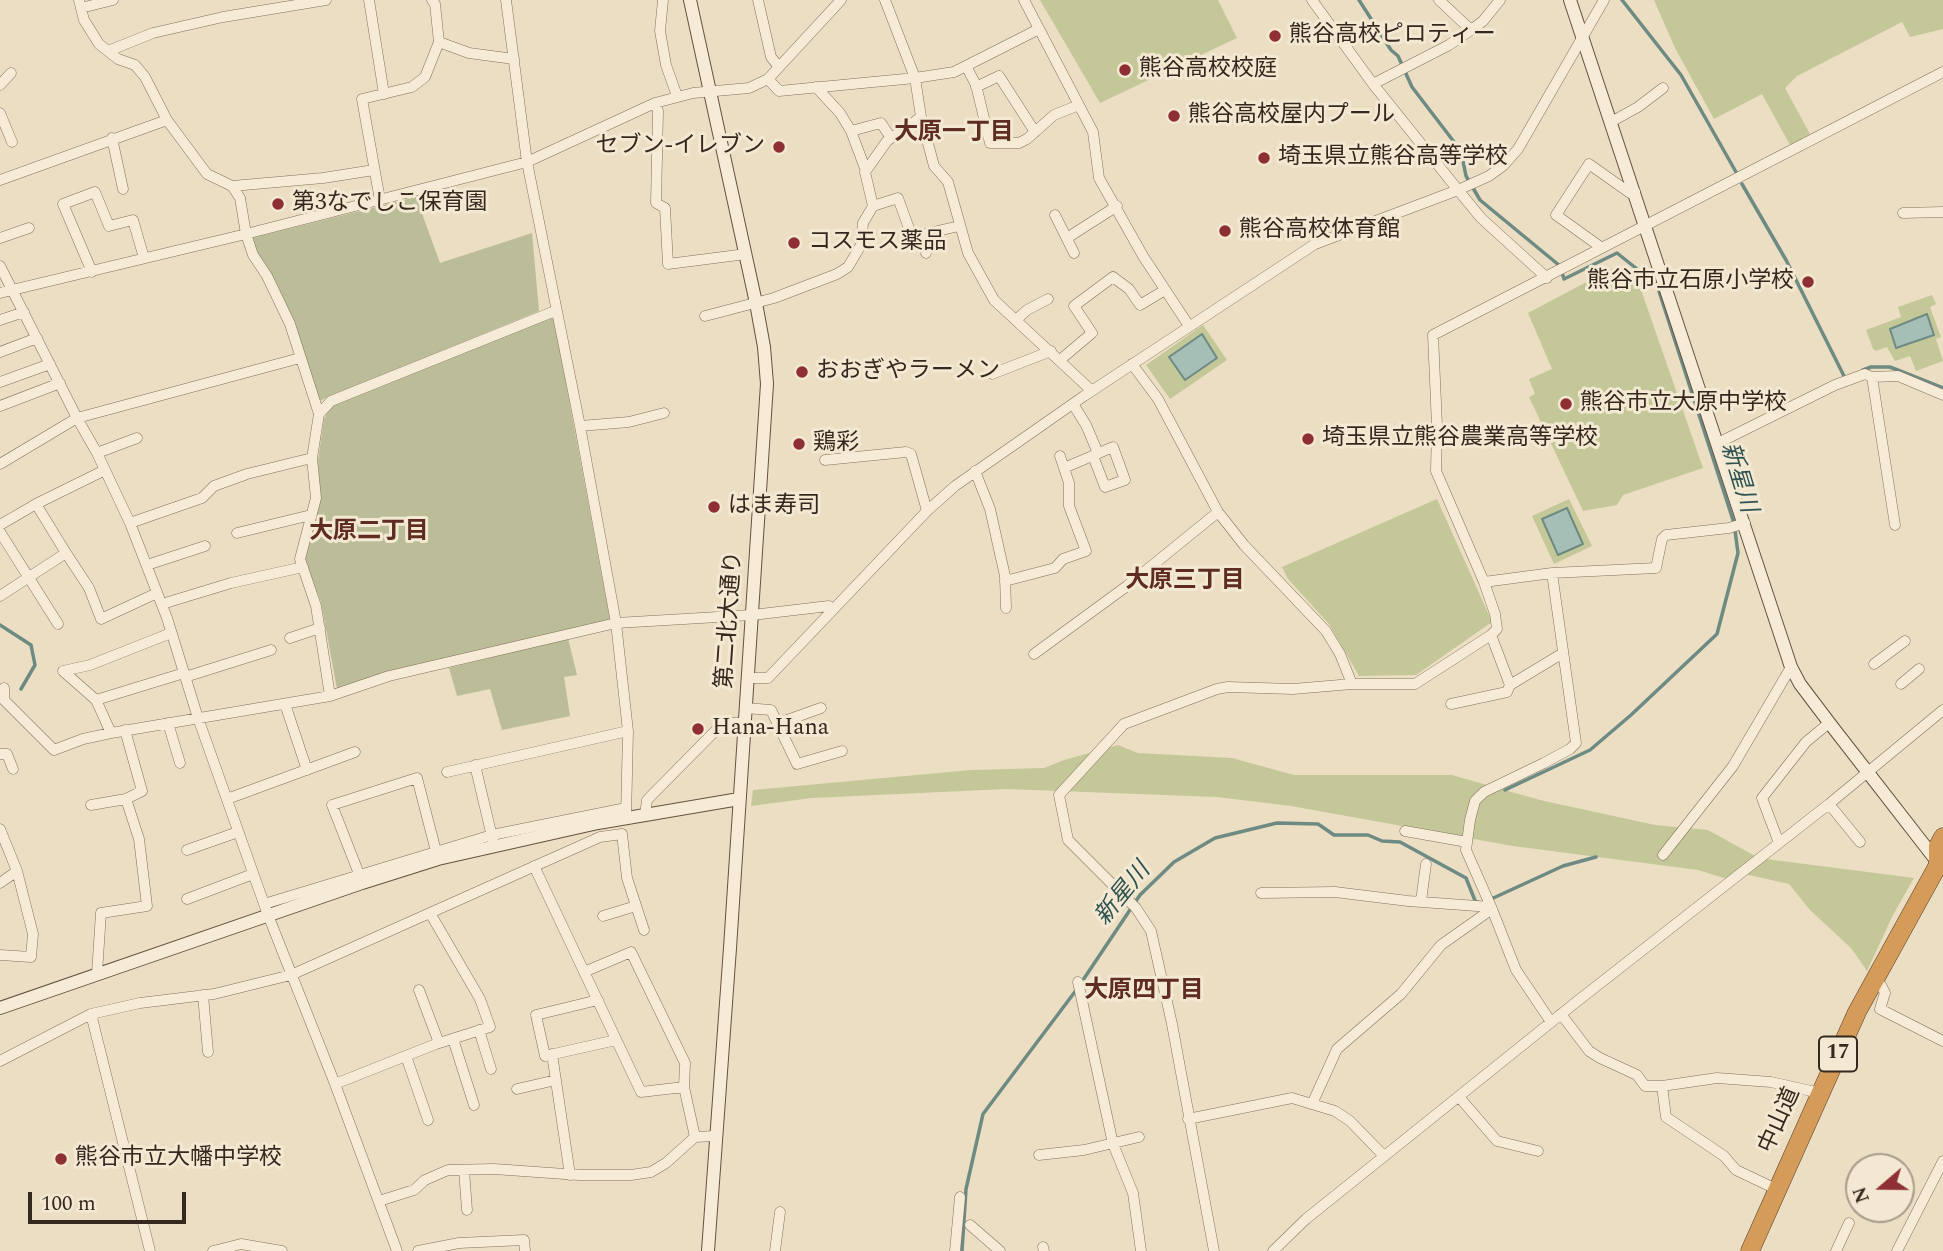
<!DOCTYPE html>
<meta charset="utf-8">
<style>
body{margin:0}
#map{position:relative;width:1943px;height:1251px;overflow:hidden;background:#ebdec3;font-family:Spectral,serif}
canvas{display:block}
.north{position:absolute;left:1845px;top:1153px;width:70px;height:70px;box-sizing:border-box;background:#f3e8d2;border:2px solid #a79b8a;border-radius:50%;rotate:250deg;font-size:19px;font-weight:700;line-height:28px;text-align:center;color:#35281e}
.north::after{content:'';display:block;margin:auto;width:24px;height:32px;background:#8e3033;clip-path:polygon(50% 0,100% 100%,50% 72%,0 100%)}
.scale{position:absolute;left:28px;top:1192px;width:158px;height:32px;box-sizing:border-box;border:4px solid #35281e;border-top:0;padding-left:9px;font-size:21px;line-height:24px;white-space:nowrap;color:#35281e;-webkit-text-stroke:5px #f3e8d2;paint-order:stroke}
</style>
<div id="map">
<canvas width="1943" height="1251"></canvas>
<div class="north">N</div>
<div class="scale">100 m</div>
</div>
<script>
const c = document.querySelector('canvas').getContext('2d');
c.lineJoin = 'round';
function fill(path, color) { c.fillStyle = color; c.fill(path, 'evenodd'); }
const toPath = rows => new Path2D(rows.map(r => 'M' + r).join(''));
function strokePath(path, color, width, dash) { c.strokeStyle = color; c.lineWidth = width; c.lineCap = dash ? 'butt' : 'round'; c.setLineDash(dash || []); c.stroke(path); }
function label(font, color, halo, rows, align = 'center') {
  c.font = font + ' Spectral,"Noto Sans JP",serif'; c.lineWidth = 6; c.setLineDash([]); c.textBaseline = 'middle'; c.strokeStyle = halo; c.fillStyle = color; for (const [text, x, y, turn = 0] of rows) {
    c.save(); c.translate(x, y); c.rotate((+turn || 0) * Math.PI / 180); c.textAlign = isNaN(turn) ? turn : align; if (halo) c.strokeText(text, 0, 0); c.fillText(text, 0, 0); c.restore();
  }
}
const green = toPath([
 [1040,0,1218,0,1237,38,1100,103],
 [1654,0,1943,0,1943,29,1910,37,1902,22,1797,76,1785,88,1810,134,1790,145,1762,94,1714,119,1675,48],
 [1611,269,1639,284,1703,468,1623,495,1617,505,1583,511,1529,397,1535,394,1529,379,1552,369,1528,313],
 [1932,295,1936,304,1930,307,1941,337,1936,339,1943,361,1916,371,1910,356,1895,361,1887,347,1876,351,1873,349,1866,330,1901,317,1898,307],
 [1203,325,1227,360,1170,399,1146,365],
 [1437,499,1492,622,1416,675,1359,676,1329,624,1288,579,1282,567],
 [1569,499,1592,546,1554,564,1532,516],
 [1118,745,1138,753,1232,758,1294,775,1452,775,1540,800,1655,825,1708,830,1755,856,1727,879,1698,870,1513,846,1291,806,1217,797,1006,789,812,798,751,806,753,790,971,770,1044,768,1064,760],
 [1766,859,1914,878,1893,915,1867,971,1851,948,1810,910,1789,884,1740,873]
]);
const cemetery = toPath([
 [416,197,440,263,532,233,539,311,319,401,290,312,262,264,252,238],
 [553,314,610,620,373,676,337,689,321,602,305,560,319,495,318,461,324,419,332,405],
 [568,638,577,675,564,677,570,716,502,730,490,689,457,696,449,668]
]);
const water = toPath([
 [1927,314,1934,335,1896,348,1890,329,1927,314],
 [1202,334,1217,358,1185,380,1169,357,1202,334],
 [1567,508,1583,544,1558,555,1542,519,1567,508]
]);
const stream = toPath([
 [1359,0,1391,50,1398,56,1412,87,1461,151,1466,176,1480,200,1560,266,1564,279,1617,253,1657,285,1734,523,1738,553,1717,634,1631,715,1590,750,1505,790],
 [1622,0,1681,75,1736,172],
 [1742,184,1786,260,1845,378],
 [1863,370,1871,367,1890,367,1943,388],
 [0,625,31,645,35,665,21,689],
 [1489,900,1563,866,1596,857],
 [1081,983,1140,895,1174,862,1215,838,1277,823,1318,824,1334,835,1368,835,1382,841,1400,842,1466,878,1476,903,1478,902],
 [962,1251,966,1189,983,1114,1077,989]
]);
const street = toPath([
 [79,0,84,20,99,44,118,59,135,65,145,77,167,120,207,174,232,186,240,198,246,234,253,255,267,276,290,324,319,414],
 [369,0,384,94],
 [432,0,435,4,439,42,469,53,514,59],
 [506,0,527,162,580,426,616,623,628,731,626,818],
 [663,0,660,31,666,65,677,96],
 [758,0,771,57,778,66],
 [885,0,915,78,921,117,934,166,948,182,968,253,994,300,1092,391],
 [1024,0,1093,132,1099,178,1143,256,1189,326],
 [1312,0,1373,84,1458,190,1481,218,1547,278],
 [1439,0,1471,30],
 [81,8,113,0],
 [108,51,153,33,223,17,326,0],
 [966,66,976,85,990,143,1019,143,1027,139,1054,115,1079,105],
 [768,79,779,91,915,78,954,72,1039,29],
 [1373,84,1449,45,1471,30,1483,21,1500,0],
 [0,85,11,73],
 [816,87,840,113,851,131,866,171],
 [976,87,999,76,1035,132],
 [655,103,658,111,656,203,665,208,668,264,746,254],
 [0,113,12,142],
 [1611,122,1638,107,1663,88],
 [851,131,881,123,891,138],
 [112,138,123,189],
 [0,180,167,120],
 [232,186,323,178,374,170],
 [380,200,362,99,412,87,425,77,439,42],
 [873,206,898,198,912,237,959,226],
 [1903,213,1943,212],
 [1055,215,1074,253],
 [923,235,926,253],
 [0,238,29,228],
 [1067,238,1117,206],
 [1602,248,1556,215,1589,164,1630,193,1635,192],
 [0,266,77,418,97,453,130,523,167,618,198,718,268,915,335,1084,397,1251],
 [92,272,63,204,95,192,109,226,133,220,144,258],
 [0,293,246,234,527,162,655,103,693,93,749,88,768,79,841,0],
 [705,316,774,298,837,274,848,267,861,245,863,223,873,206,865,172,887,141,921,117],
 [0,320,24,312],
 [1016,320,1027,310,1048,299],
 [0,352,37,338],
 [1060,360,1092,333,1074,306,1113,277,1129,289,1140,305,1165,290],
 [1132,364,1158,399,1218,512,1244,545,1326,631,1340,654,1352,684],
 [992,374,1051,351],
 [1872,377,1895,525],
 [0,382,50,364],
 [1073,404,1086,425,1098,453],
 [0,406,60,383],
 [580,426,629,422,664,413],
 [1718,443,1835,385,1865,374,1872,377,1898,376,1943,395],
 [97,453,137,438],
 [312,458,316,498,300,559,316,606,330,696],
 [825,460,906,452,911,454,927,511],
 [0,464,77,418,300,358],
 [1064,468,1113,447,1125,480,1105,487,1093,456],
 [975,471,990,509,1005,576,1006,608],
 [36,504,66,553],
 [130,523,202,498,214,486,247,474,312,458,319,414,331,401,555,311],
 [0,525,36,504,105,470],
 [0,532,58,624],
 [237,533,311,515],
 [147,565,205,546],
 [1005,581,1055,568,1063,559,1086,551,1069,506,1069,483,1060,456],
 [1484,582,1552,573,1656,568,1662,539,1666,535,1729,528,1745,523],
 [0,596,66,553,89,588,101,619,157,593],
 [162,604,231,583,303,567],
 [1491,635,1510,685,1563,653],
 [290,638,320,628],
 [1034,654,1127,586,1218,512],
 [1874,664,1905,641],
 [185,677,271,650],
 [747,678,768,678,927,511,955,486,1084,396,1315,244,1458,190,1489,176,1504,165,1518,149,1604,0],
 [1901,684,1919,669],
 [4,688,4,700,54,750,83,739,111,733,330,696,389,676,616,623,752,615,829,606,832,609],
 [96,700,184,673],
 [285,704,307,770],
 [1451,704,1507,692,1510,685],
 [745,708,771,710,797,764,842,751],
 [168,723,180,763],
 [779,723,821,708],
 [111,733,96,700,63,671,90,665,171,633],
 [0,754,7,754,13,769],
 [475,765,493,841],
 [447,772,628,731],
 [227,799,355,752],
 [1829,804,1860,842],
 [91,805,126,799,142,791,125,730],
 [645,815,647,800,723,723,744,723],
 [0,829,17,871,33,934,31,957,0,955],
 [1405,831,1467,842],
 [1779,843,1762,798,1806,742,1829,723],
 [187,850,238,832],
 [1663,855,1733,766,1791,667],
 [534,866,641,1092,684,1087],
 [361,879,332,805,417,778,437,855],
 [0,883,17,871],
 [1261,893,1335,892,1408,901,1491,907],
 [187,899,253,874],
 [1421,901,1426,864],
 [264,904,492,835,626,808],
 [603,916,636,906],
 [584,972,631,952,685,1063,684,1087,695,1137],
 [97,973,101,913,147,906,139,839,126,799],
 [1873,981,1881,985,1885,993,1880,1009,1943,1041],
 [1078,982,1113,1144,1133,1193,1141,1251],
 [419,990,439,1043],
 [203,995,208,1052],
 [598,1000,536,1015,545,1056,616,1040],
 [91,1014,150,1251],
 [1561,1014,1589,1051,1600,1058,1637,1075,1645,1086,1662,1086,1717,1078,1771,1082,1820,1093],
 [1551,1022,1516,970,1492,909,1466,850,1470,820,1475,801,1484,792,1544,763,1570,749,1576,743,1552,573],
 [479,1030,491,1069],
 [453,1039,474,1105],
 [552,1054,570,1175],
 [406,1056,428,1120],
 [0,1061,91,1014,140,1003,214,994,291,975,600,837,622,834,627,878,644,930],
 [335,1084,436,1044,490,1027,480,999,430,913],
 [1662,1086,1666,1117,1724,1156,1736,1170,1778,1190],
 [517,1089,556,1080],
 [1459,1097,1497,1141,1538,1151],
 [1312,1104,1337,1049,1401,994,1441,945,1492,909],
 [1188,1119,1292,1098,1335,1111,1350,1121,1384,1156],
 [1039,1155,1084,1150,1139,1137],
 [464,1170,467,1210],
 [379,1201,414,1190,425,1180,448,1170,494,1169,579,1175,631,1175,651,1172,666,1163,695,1137,715,1136],
 [970,1225,1000,1251],
 [1043,1247,1044,1251],
 [213,1251,241,1244,282,1251],
 [418,1251,459,1243,524,1240,525,1251],
 [775,1251,780,1212],
 [955,1251,960,1197],
 [1214,1251,1172,1024,1151,931,1136,908,1068,840,1059,795,1124,724,1217,689,1228,687,1293,689,1352,684,1415,684,1491,635,1497,629,1495,614,1484,582,1436,471,1437,426,1433,335,1943,72],
 [1273,1251,1306,1219,1575,1003,1829,804,1943,710],
 [1836,1251,1849,1223],
 [1897,1251,1943,1161]
]);
const secondary = toPath([
 [690,0,756,303,764,347,767,384,730,948,708,1251],
 [1570,0,1791,667,1800,684,1831,725,1939,864],
 [0,1008,362,883,438,859,598,823,739,799]
]);
const highway = toPath([
 [1938,863,1938,846,1943,837],
 [1750,1251,1857,1012,1943,856]
]);
const markers = [
 [1275,36,7,"#8e3033"],
 [1125,70,7,"#8e3033"],
 [1174,116,7,"#8e3033"],
 [779,147,7,"#8e3033"],
 [1264,158,7,"#8e3033"],
 [278,204,7,"#8e3033"],
 [1225,231,7,"#8e3033"],
 [794,243,7,"#8e3033"],
 [1808,282,7,"#8e3033"],
 [802,372,7,"#8e3033"],
 [1566,404,7,"#8e3033"],
 [1308,439,7,"#8e3033"],
 [799,444,7,"#8e3033"],
 [714,507,7,"#8e3033"],
 [698,729,7,"#8e3033"],
 [61,1159,7,"#8e3033"]
];
const shields = [
 [1838,1054,38]
];
const shieldNames = [
 ["17",1838,1054]
];
const poiNames = [
 ["熊谷高校ピロティー",1289,36],
 ["熊谷高校校庭",1139,70],
 ["熊谷高校屋内プール",1188,116],
 ["セブン-イレブン",765,147,"right"],
 ["埼玉県立熊谷高等学校",1278,158],
 ["第3なでしこ保育園",292,204],
 ["熊谷高校体育館",1239,231],
 ["コスモス薬品",808,243],
 ["熊谷市立石原小学校",1794,282,"right"],
 ["おおぎやラーメン",816,372],
 ["熊谷市立大原中学校",1580,404],
 ["埼玉県立熊谷農業高等学校",1322,439],
 ["鶏彩",813,444],
 ["はま寿司",728,507],
 ["Hana-Hana",712,729],
 ["熊谷市立大幡中学校",75,1159]
];
const streetNames = [
 ["第二北大通り",731,620,-86],
 ["中山道",1781,1121,-66]
];
const neighbourhoodNames = [
 ["大原一丁目",954,134],
 ["大原二丁目",369,533],
 ["大原三丁目",1185,582],
 ["大原四丁目",1144,992]
];
const waterNames = [
 ["新星川",1737,478,73],
 ["新星川",1124,895,-51]
];
fill(green, '#c4c898');
fill(cemetery, '#babd97');
fill(water, '#a5beb6');
strokePath(water, '#6d8b83', 2);
strokePath(stream, '#6d8b83', 3.5);
strokePath(street, '#846f5b', 11);
strokePath(secondary, '#65513e', 14);
strokePath(highway, '#523e2f', 19);
strokePath(street, '#f6ebd6', 10);
strokePath(secondary, '#f6ebd6', 12);
strokePath(highway, '#d49b59', 18);
for (const [x, y, r, color] of markers) { const dot = new Path2D(); dot.arc(x, y, r, 0, 2 * Math.PI); c.fillStyle = color; c.fill(dot); strokePath(dot, '#f3e8d2', 2.5); }
for (const [x, y, w] of shields) { const box = new Path2D(); box.roundRect(x - w / 2, y - 17.5, w, 35, 5); c.fillStyle = '#f3e8d2'; c.fill(box); strokePath(box, '#35281e', 2); }
label('bold 21px', '#35281e', null, shieldNames);
label('23px', '#35281e', '#f3e8d2', poiNames, 'left');
label('23px', '#35281e', '#f3e8d2', streetNames);
label('bold 24px', '#5e2c21', '#f3e8d2', neighbourhoodNames);
label('italic 24px', '#2f5350', '#f3e8d2', waterNames);
</script>
